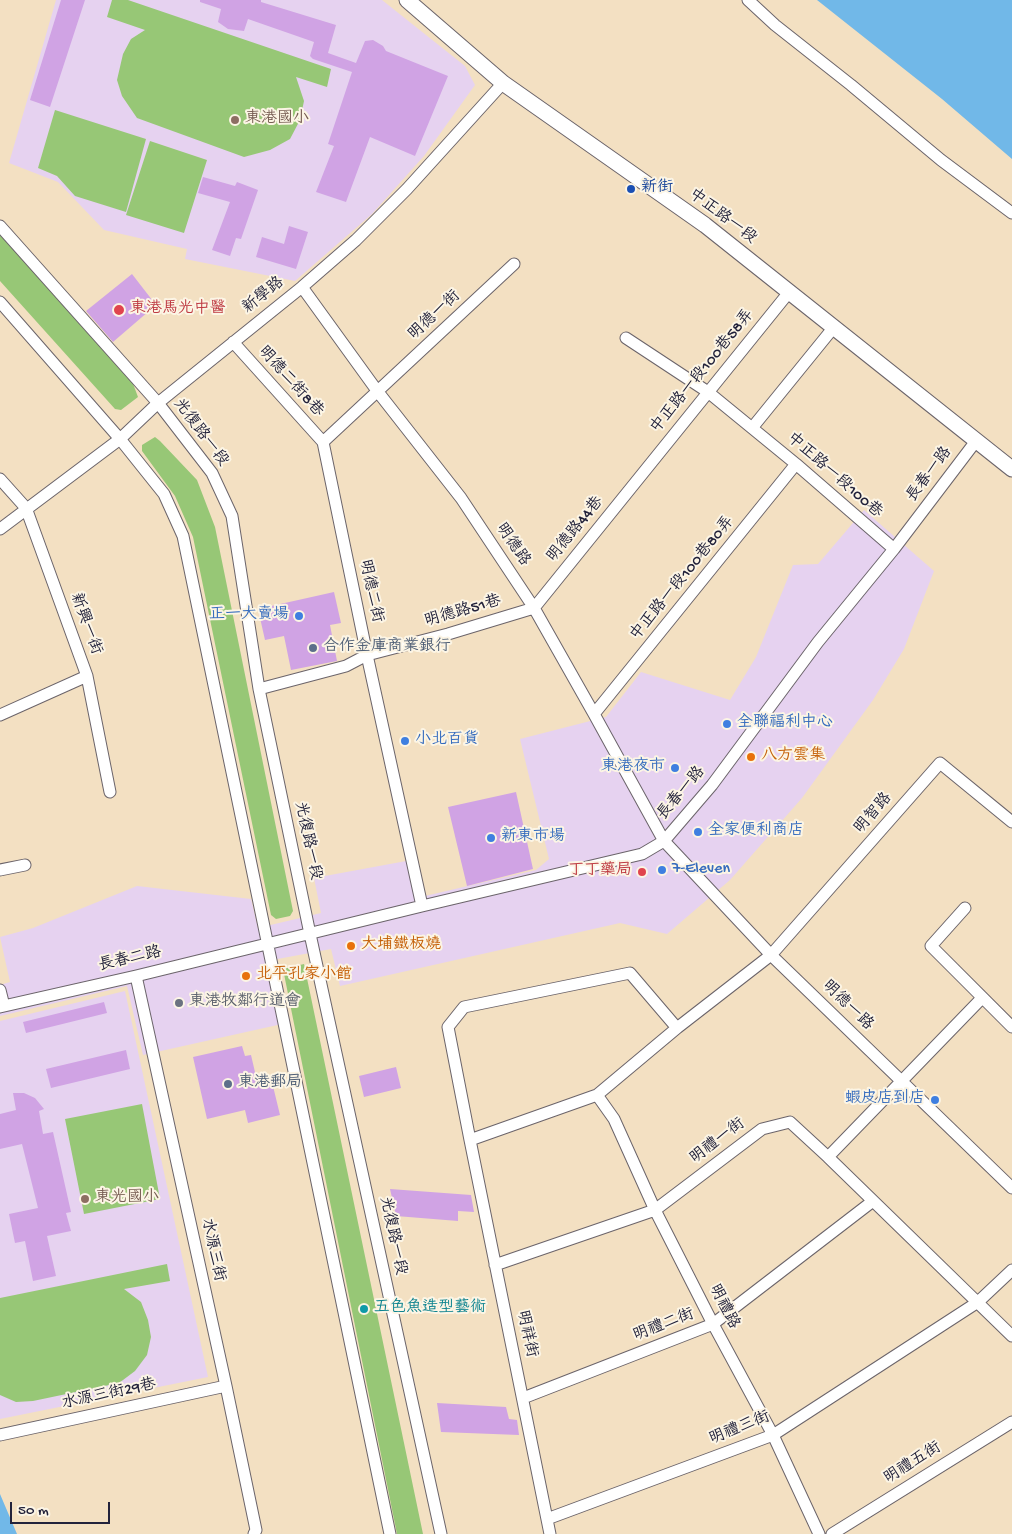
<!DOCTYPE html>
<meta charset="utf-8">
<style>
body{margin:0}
#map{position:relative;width:1012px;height:1534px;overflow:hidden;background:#f3e0c2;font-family:"Gochi Hand",sans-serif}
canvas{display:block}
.scale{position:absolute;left:10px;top:1502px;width:100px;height:22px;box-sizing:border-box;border:2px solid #22223b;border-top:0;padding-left:6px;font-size:15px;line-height:18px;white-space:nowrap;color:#22223b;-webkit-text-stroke:4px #fcf5e5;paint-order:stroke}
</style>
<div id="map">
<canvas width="1012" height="1534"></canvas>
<div class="scale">50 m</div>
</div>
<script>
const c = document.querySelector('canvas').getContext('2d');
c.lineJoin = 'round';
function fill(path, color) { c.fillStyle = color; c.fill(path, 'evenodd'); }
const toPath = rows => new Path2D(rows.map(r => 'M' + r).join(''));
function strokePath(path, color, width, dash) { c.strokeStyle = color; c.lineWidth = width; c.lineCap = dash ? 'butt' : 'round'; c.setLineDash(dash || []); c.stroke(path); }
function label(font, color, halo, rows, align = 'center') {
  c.font = font + ' "Gochi Hand","LXGW WenKai TC",sans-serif'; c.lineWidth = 4; c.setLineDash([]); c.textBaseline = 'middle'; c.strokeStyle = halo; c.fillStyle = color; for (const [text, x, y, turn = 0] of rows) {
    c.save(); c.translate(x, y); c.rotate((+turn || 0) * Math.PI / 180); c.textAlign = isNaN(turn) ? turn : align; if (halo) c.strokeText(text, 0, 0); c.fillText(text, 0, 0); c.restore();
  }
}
const built = toPath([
 [56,0,382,0,465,66,475,85,424,156,372,214,295,281,185,259,187,249,104,230,58,182,9,163],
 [864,510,934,571,904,649,873,700,802,798,730,880,667,934,620,923,340,986,331,949,267,961,282,1024,143,1055,127,986,0,1016,0,985,10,982,0,937,33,928,137,886,251,899,258,928,321,913,314,878,417,859,425,896,536,870,549,859,520,739,606,717,641,672,730,700,756,657,793,565,818,564],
 [125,991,208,1377,0,1419,0,1021]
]);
const green = toPath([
 [112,0,128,0,331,69,327,87,296,77,304,101,300,120,290,139,270,150,244,157,137,118,122,96,117,80,123,54,131,39,145,30,107,17],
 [55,110,146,139,126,212,75,196,57,176,38,168],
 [150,141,207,160,184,233,126,215],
 [0,233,132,381,138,397,121,410,115,409,0,281],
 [155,437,160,441,197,480,215,527,293,911,290,916,276,919,271,915,193,537,175,496,142,451,142,445],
 [304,964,423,1534,397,1534,283,969],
 [142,1104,160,1199,84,1214,65,1119],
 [167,1264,170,1281,124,1289,141,1302,148,1320,151,1337,147,1355,135,1371,119,1383,33,1401,16,1402,0,1395,0,1298]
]);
const water = toPath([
 [817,0,1012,0,1012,159,942,99],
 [0,1494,17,1534,0,1534]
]);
const building = toPath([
 [61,0,85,0,50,107,30,100],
 [200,0,261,0,261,2,336,25,328,53,356,63,365,41,373,40,383,46,386,51,448,76,415,156,370,137,346,202,316,192,334,146,328,144,352,72,313,59,310,56,314,42,248,19,244,31,228,29,218,22,221,9,200,2],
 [203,177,235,186,237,182,258,190,241,239,236,238,230,256,212,250,230,202,198,193],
 [289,226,308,232,296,269,256,257,262,237,284,244],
 [132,274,156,305,113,342,86,311],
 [334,592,341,623,330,625,337,661,291,670,284,636,265,640,258,609],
 [516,792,533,869,467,886,448,807],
 [104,1002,107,1013,26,1033,23,1022],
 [242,1046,245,1056,251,1055,258,1085,272,1082,280,1115,248,1123,245,1110,207,1119,193,1057],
 [126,1050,130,1069,51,1088,46,1069],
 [396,1067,401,1088,364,1097,359,1076],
 [13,1093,24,1093,35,1098,44,1109,39,1111,43,1134,53,1132,71,1212,66,1213,71,1231,47,1236,56,1276,33,1281,25,1241,15,1243,9,1214,38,1208,22,1144,0,1149,0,1114,16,1110],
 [390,1189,471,1195,474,1212,458,1211,458,1221,396,1216],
 [437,1403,506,1407,509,1419,517,1420,519,1435,441,1432]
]);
const street = toPath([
 [748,0,775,25,851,85,941,160,1012,213],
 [0,226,158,403,212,473,232,516,259,689,310,934,441,1534],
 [302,287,378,392,461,498,534,608,594,714,664,841,771,955,1012,1188],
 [0,302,120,439,164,494,183,536,390,1534],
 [626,338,708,392,796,464,894,549],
 [233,342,323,442],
 [752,428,834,327],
 [0,479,26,508,87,676,110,792],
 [0,529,120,439,158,403,302,287,356,240,407,189,503,83],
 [259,689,346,666,367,655,448,634,534,608,790,291],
 [594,714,796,464],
 [0,715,87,676],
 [0,870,25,865],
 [422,906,367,655,323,442,514,264],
 [965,908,931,946,1012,1027],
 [136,976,226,1386,256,1530,254,1534],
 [0,990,4,1006],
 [0,1007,136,976,422,906,642,854,664,841,712,785,818,642,894,549,976,441],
 [597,1095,614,1119,655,1210,713,1324,773,1435,819,1534],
 [470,1140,597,1095,677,1028,771,955,940,763,1012,822],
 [828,1157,982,998],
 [495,1265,655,1210,762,1129,790,1122,828,1157,1012,1336],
 [523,1398,713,1324,873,1201],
 [0,1435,226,1386],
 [547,1519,773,1435,978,1302,1012,1270],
 [550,1534,470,1140,448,1027,464,1007,630,973,677,1028],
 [832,1534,1012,1422]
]);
const secondary = toPath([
 [407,0,503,83,705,225,1012,469]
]);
const markers = [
 [235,120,5,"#8d6e63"],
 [631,189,5,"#1a4fb4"],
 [119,310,6,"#e0444e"],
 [299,616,5,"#3f7fe0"],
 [313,648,5,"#5c6f8a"],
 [727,724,5,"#3f7fe0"],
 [405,741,5,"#3f7fe0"],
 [751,757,5,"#e8710a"],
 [675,768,5,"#3f7fe0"],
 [698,832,5,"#3f7fe0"],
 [491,838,5,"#3f7fe0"],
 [662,870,5,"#3f7fe0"],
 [642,872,5,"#e0444e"],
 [351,946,5,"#e8710a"],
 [246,976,5,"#e8710a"],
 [179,1003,5,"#6b7280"],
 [228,1084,5,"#5c6f8a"],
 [935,1100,5,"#3f7fe0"],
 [85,1199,5,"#8d6e63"],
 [364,1309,5,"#0f9aa8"]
];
const educationNames = [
 ["東港國小",245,120],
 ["東光國小",95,1199]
];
const transitNames = [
 ["新街",641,189]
];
const streetNames = [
 ["中正路一段",722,217,37],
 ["新學路",264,296,-39],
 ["明德一街",435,316,-43],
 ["中正路一段100巷58弄",703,372,-51],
 ["明德二街8巷",290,382,48],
 ["光復路一段",200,433,53],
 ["長春一路",930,475,-53],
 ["中正路一段100巷",834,476,41],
 ["明德路44巷",576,530,-51],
 ["明德路",512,545,56],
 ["中正路一段100巷80弄",683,579,-51],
 ["明德二街",370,591,78],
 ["明德路51巷",463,612,-16],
 ["新興一街",85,624,70],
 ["長春一路",682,794,-50],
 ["明智路",874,814,-49],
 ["光復路一段",307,841,78],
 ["長春二路",130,960,-13],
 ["明德一路",847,1006,44],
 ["明禮一街",718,1142,-37],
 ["光復路一段",392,1236,78],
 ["水源三街",212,1250,78],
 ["明禮路",723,1307,63],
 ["明禮二街",664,1326,-21],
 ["明祥街",526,1334,78],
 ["水源三街29巷",109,1395,-12],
 ["明禮三街",740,1429,-22],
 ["明禮五街",913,1464,-32]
];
const healthNames = [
 ["東港馬光中醫",130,310],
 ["丁丁藥局",632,872,"right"]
];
const shopNames = [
 ["正一大賣場",289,616,"right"],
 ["全聯福利中心",737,724],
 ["小北百貨",415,741],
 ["東港夜市",665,768,"right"],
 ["全家便利商店",708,832],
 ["新東市場",501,838],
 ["7-Eleven",672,870],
 ["蝦皮店到店",925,1100,"right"]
];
const serviceNames = [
 ["合作金庫商業銀行",323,648],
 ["東港郵局",238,1084]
];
const foodNames = [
 ["八方雲集",761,757],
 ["大埔鐵板燒",361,946],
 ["北平孔家小館",256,976]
];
const worshipNames = [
 ["東港牧鄰行道會",189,1003]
];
const cultureNames = [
 ["五色魚造型藝術",374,1309]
];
fill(built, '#e6d2f0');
fill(green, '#97c776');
fill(water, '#71b8e8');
fill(building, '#d0a3e4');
strokePath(street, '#6b646a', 13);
strokePath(secondary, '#6b646a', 17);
strokePath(street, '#fff', 11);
strokePath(secondary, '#fff', 15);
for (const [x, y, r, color] of markers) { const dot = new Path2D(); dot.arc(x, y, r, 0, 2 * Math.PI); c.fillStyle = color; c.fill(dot); strokePath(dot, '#fcf5e5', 2); }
label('16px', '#785e54', '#fcf5e5', educationNames, 'left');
label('16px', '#164399', '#fcf5e5', transitNames, 'left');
label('16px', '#22223b', '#fcf5e5', streetNames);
label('16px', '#be3a42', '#fcf5e5', healthNames, 'left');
label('16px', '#366cbe', '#fcf5e5', shopNames, 'left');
label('16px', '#4e5e75', '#fcf5e5', serviceNames, 'left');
label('16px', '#c56008', '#fcf5e5', foodNames, 'left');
label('16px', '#5b616d', '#fcf5e5', worshipNames, 'left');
label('16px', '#0d838f', '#fcf5e5', cultureNames, 'left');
</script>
